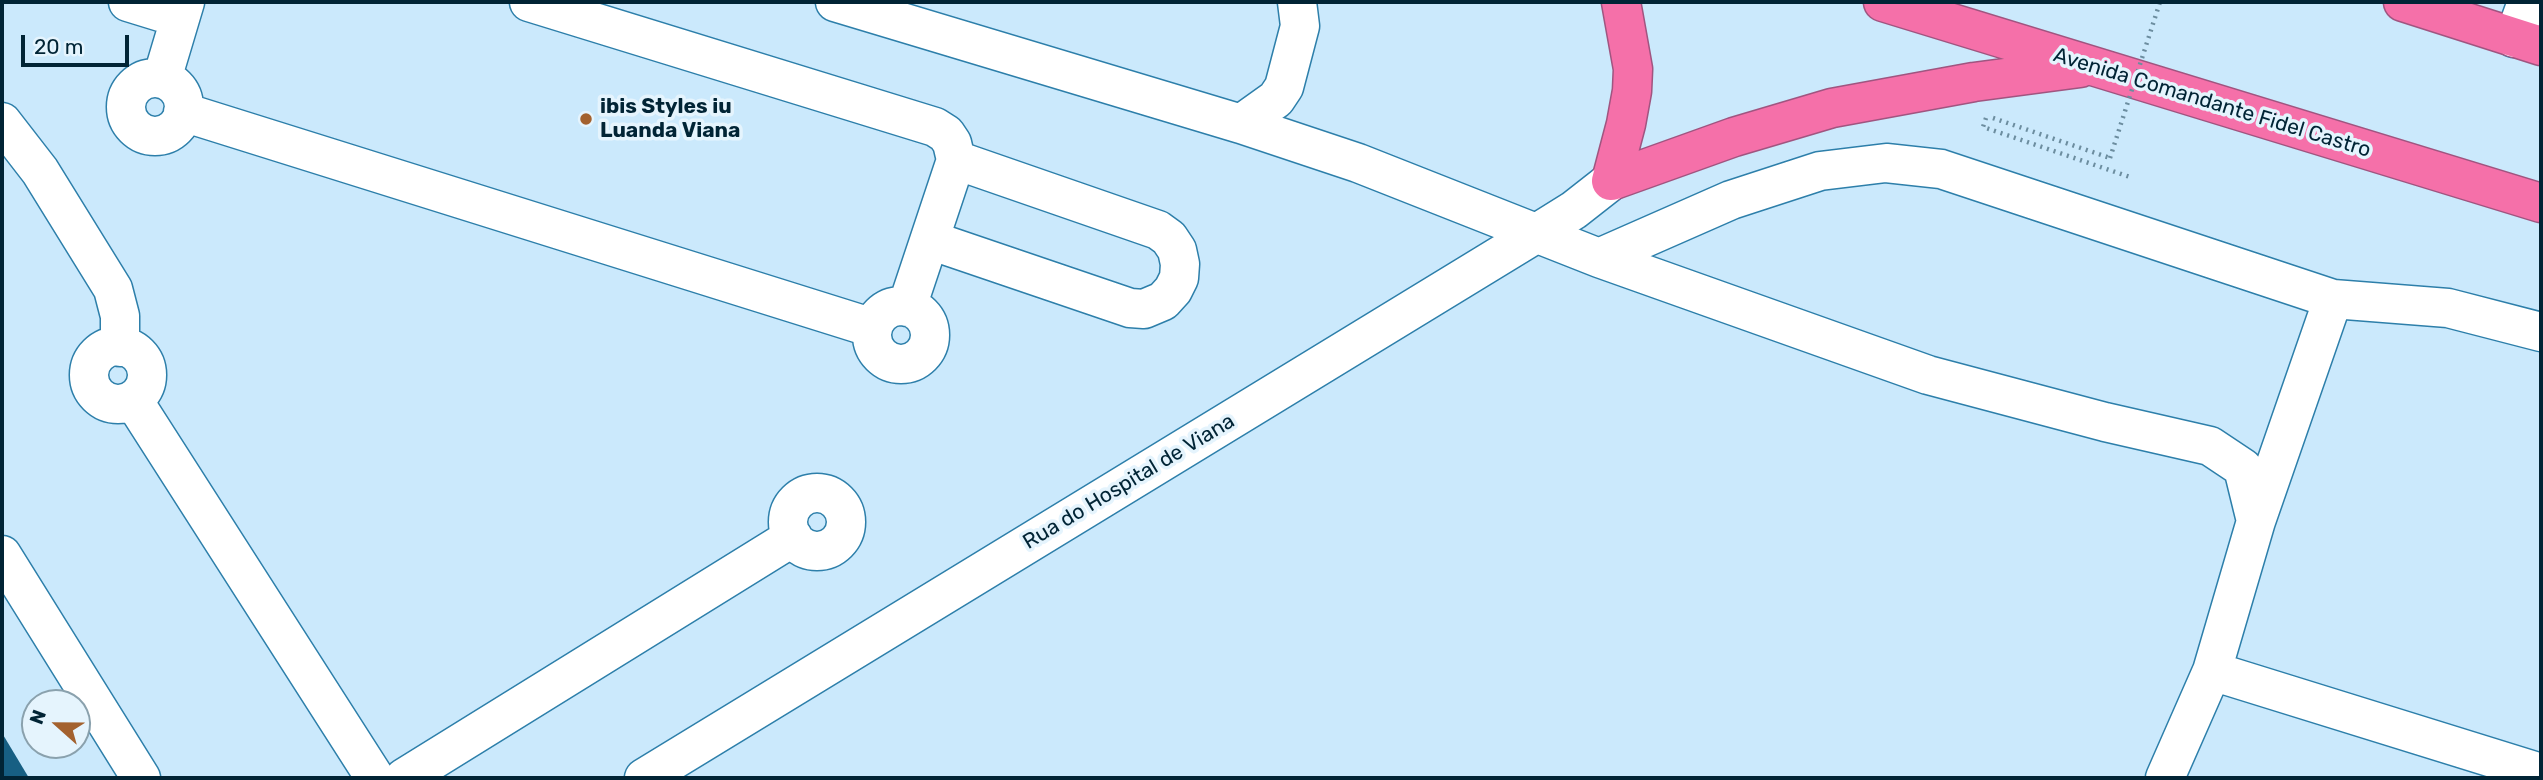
<!DOCTYPE html>
<style>
body{margin:0}
#map{position:relative;width:2543px;height:780px;overflow:hidden;background:#cbe9fc;font-family:Rubik,sans-serif}
canvas{display:block}
.frame{position:absolute;inset:0;border:4px solid #012435;pointer-events:none}
.north{position:absolute;left:21px;top:689px;width:70px;height:70px;box-sizing:border-box;background:#e5f4fd;border:2px solid #8aa1ad;border-radius:50%;rotate:291deg;font-size:19px;font-weight:700;line-height:28px;text-align:center;color:#012435}
.north::after{content:'';display:block;margin:auto;width:24px;height:32px;background:#a3612e;clip-path:polygon(50% 0,100% 100%,50% 72%,0 100%)}
.scale{position:absolute;left:21px;top:35px;width:108px;height:32px;box-sizing:border-box;border:4px solid #012435;border-top:0;padding-left:9px;font-size:21px;line-height:24px;white-space:nowrap;color:#012435;-webkit-text-stroke:5px #e5f4fd;paint-order:stroke}
</style>
<div id="map">
<canvas width="2543" height="780"></canvas>
<div class="frame"></div>
<div class="north">N</div>
<div class="scale">20 m</div>
</div>
<script>
const c = document.querySelector('canvas').getContext('2d');
c.lineJoin = 'round';
function fill(path, color) { c.fillStyle = color; c.fill(path, 'evenodd'); }
const toPath = rows => new Path2D(rows.map(r => 'M' + r).join(''));
function strokePath(path, color, width, dash) { c.strokeStyle = color; c.lineWidth = width; c.lineCap = dash ? 'butt' : 'round'; c.setLineDash(dash || []); c.stroke(path); }
function label(font, color, halo, rows, align = 'center') {
  c.font = font + ' Rubik,sans-serif'; c.lineWidth = 7; c.setLineDash([]); c.textBaseline = 'middle'; c.strokeStyle = halo; c.fillStyle = color; for (const [text, x, y, turn = 0] of rows) {
    c.save(); c.translate(x, y); c.rotate((+turn || 0) * Math.PI / 180); c.textAlign = isNaN(turn) ? turn : align; if (halo) c.strokeText(text, 0, 0); c.fillText(text, 0, 0); c.restore();
  }
}
const building = toPath([
 [2,733,29,778,2,778]
]);
const path = toPath([
 [1986,118,1983,127,2133,178],
 [1993,118,2110,158]
]);
const minor = toPath([
 [128,2,180,18],
 [529,2,935,127,946,134,952,143,956,160,907,307],
 [835,2,1241,124,1358,163,1599,258,1928,375,2105,422,2210,446,2243,468,2256,521],
 [2514,38,2527,2],
 '126 107a29 29 0 1 1 58 0a29 29 0 1 1-58 0Z',
 [162,79,185,2],
 [183,112,873,328],
 [2,122,40,171,113,289,120,316,120,347],
 [1241,124,1276,99,1284,87,1300,26,1297,2],
 [930,240,1130,308,1144,309,1163,301,1173,290,1179,278,1180,264,1177,250,1169,238,1158,230,956,160],
 [1599,258,1731,200,1820,171,1886,163,1941,169,2333,299,2448,308,2541,332],
 '872 335a29 29 0 1 1 58 0a29 29 0 1 1-58 0Z',
 '89 375a29 29 0 1 1 58 0a29 29 0 1 1-58 0Z',
 [133,400,375,778],
 '788 522a29 29 0 1 1 58 0a29 29 0 1 1-58 0Z',
 [2,555,141,778],
 [2212,671,2541,773],
 [404,778,793,537],
 [644,778,1537,233,1574,210,1611,181],
 [2165,778,2212,671,2256,521,2333,299]
]);
const highway = toPath([
 [1883,2,2541,203],
 [2403,2,2541,46],
 [1611,181,1734,137,1832,108,1974,82,2080,68],
 [1611,181,1626,124,1632,91,1633,69,1621,2]
]);
const pathBridge = toPath([
 [2110,158,2160,2]
]);
const markers = [
 [586,119,7,"#a3612e"]
];
const streetNames = [
 ["Avenida Comandante Fidel Castro",2212,103,17],
 ["Rua do Hospital de Viana",1129,482,-31]
];
const poiNames = [
 ["ibis Styles iu",600,107],
 ["Luanda Viana",600,131]
];
fill(building, '#175f83');
strokePath(minor, '#2d7faa', 41);
strokePath(highway, '#a05580', 41);
strokePath(path, '#6c8d9f', 4.5, [2, 5]);
strokePath(minor, '#fff', 38);
strokePath(highway, '#f570a9', 38);
strokePath(pathBridge, '#6c8d9f', 4.5, [2, 5]);
for (const [x, y, r, color] of markers) { const dot = new Path2D(); dot.arc(x, y, r, 0, 2 * Math.PI); c.fillStyle = color; c.fill(dot); strokePath(dot, '#e5f4fd', 2.5); }
label('21px', '#012435', '#e5f4fd', streetNames);
label('bold 21px', '#012435', '#e5f4fd', poiNames, 'left');
</script>
